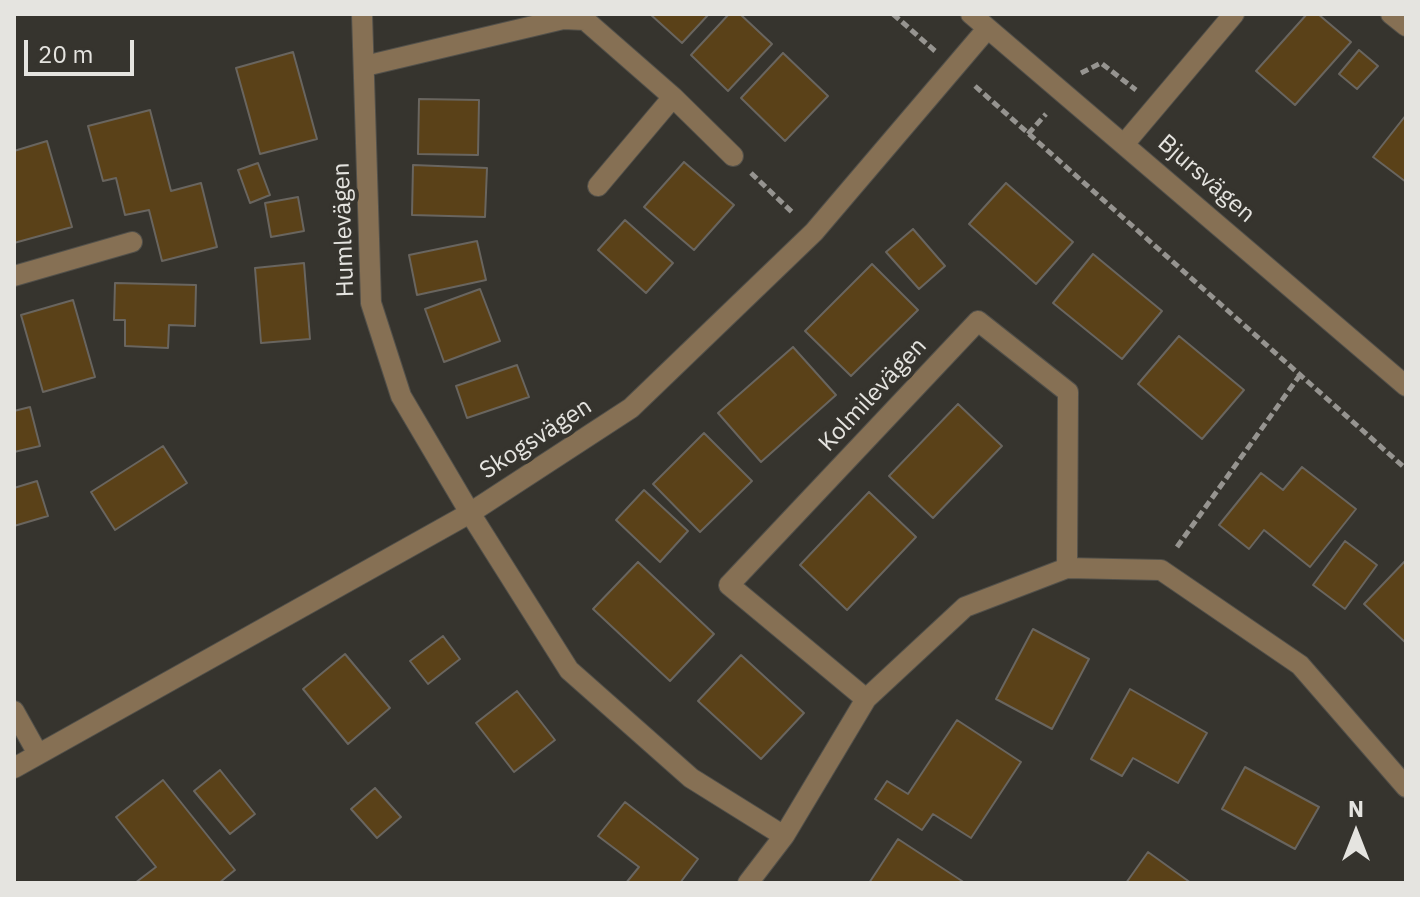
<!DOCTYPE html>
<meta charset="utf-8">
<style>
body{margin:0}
#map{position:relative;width:1420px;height:897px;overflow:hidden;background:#36342e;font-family:"IBM Plex Sans",sans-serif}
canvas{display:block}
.frame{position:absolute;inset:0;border:16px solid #e5e4e0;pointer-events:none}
.north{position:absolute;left:1316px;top:793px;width:80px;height:80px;-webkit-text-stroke:6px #36342e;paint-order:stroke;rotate:0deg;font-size:22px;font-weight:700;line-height:32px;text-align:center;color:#e5e4e0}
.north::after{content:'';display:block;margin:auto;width:28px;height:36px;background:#e5e4e0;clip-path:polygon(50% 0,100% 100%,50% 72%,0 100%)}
.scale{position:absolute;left:24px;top:40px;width:110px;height:36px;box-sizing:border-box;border:4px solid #e5e4e0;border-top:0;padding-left:10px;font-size:24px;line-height:28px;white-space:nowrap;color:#e5e4e0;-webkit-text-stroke:6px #36342e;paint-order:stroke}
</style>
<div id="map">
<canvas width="1420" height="897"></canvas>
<div class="frame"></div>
<div class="north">N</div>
<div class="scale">20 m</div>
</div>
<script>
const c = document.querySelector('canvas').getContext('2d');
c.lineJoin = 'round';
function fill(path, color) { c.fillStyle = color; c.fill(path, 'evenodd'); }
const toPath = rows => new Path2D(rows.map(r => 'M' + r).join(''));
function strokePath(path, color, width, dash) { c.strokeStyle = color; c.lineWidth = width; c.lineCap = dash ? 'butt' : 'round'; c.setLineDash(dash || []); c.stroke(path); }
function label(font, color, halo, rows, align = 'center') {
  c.font = font + ' "IBM Plex Sans",sans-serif'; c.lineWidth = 8; c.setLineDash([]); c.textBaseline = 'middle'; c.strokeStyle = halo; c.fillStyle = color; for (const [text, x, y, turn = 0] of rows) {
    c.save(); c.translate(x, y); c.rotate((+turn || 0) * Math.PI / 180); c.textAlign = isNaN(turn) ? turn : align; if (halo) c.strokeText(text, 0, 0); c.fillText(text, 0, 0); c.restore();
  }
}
const building = toPath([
 [650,14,709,14,682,43,650,14],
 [729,14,740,14,772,44,728,91,691,55,729,14],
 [1307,14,1318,14,1351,42,1295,105,1256,71,1307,14],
 [1359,50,1378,66,1357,89,1339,74,1359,50],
 [293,52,317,139,260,154,236,68,293,52],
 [783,53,828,96,785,141,741,98,783,53],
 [419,99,479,100,478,155,418,154,419,99],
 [150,110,171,191,201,183,217,247,162,261,149,210,125,215,116,178,103,181,88,126,150,110],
 [1406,115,1406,182,1373,157,1406,115],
 [47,141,72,227,14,243,14,151,47,141],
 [684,162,734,205,694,250,644,207,684,162],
 [258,163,270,195,250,203,238,170,258,163],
 [413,165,487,168,485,217,412,215,413,165],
 [1006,183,1073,242,1036,284,969,224,1006,183],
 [298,197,304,231,271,237,265,203,298,197],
 [625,220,673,263,646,293,598,250,625,220],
 [913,229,945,266,919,289,886,252,913,229],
 [477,241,486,280,417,295,409,255,477,241],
 [1093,254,1162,311,1122,359,1053,303,1093,254],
 [304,263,310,339,261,343,255,268,304,263],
 [872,264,918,310,851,376,805,331,872,264],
 [115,283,196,285,195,326,169,325,168,348,125,346,125,320,114,320,115,283],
 [480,289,500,341,444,362,425,309,480,289],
 [73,300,95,377,43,392,21,315,73,300],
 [1179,336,1244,390,1202,439,1138,384,1179,336],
 [793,347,836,395,761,462,718,413,793,347],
 [517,365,529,397,467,418,456,386,517,365],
 [958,404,1002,446,933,518,889,476,958,404],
 [30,407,40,446,14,452,14,411,30,407],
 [704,433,752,481,700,532,653,484,704,433],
 [163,446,187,483,115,530,91,492,163,446],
 [1302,467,1356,509,1310,567,1264,530,1249,549,1219,525,1261,473,1283,490,1302,467],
 [37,481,48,516,14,526,14,488,37,481],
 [644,490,688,531,660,562,616,520,644,490],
 [869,492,916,537,847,610,800,565,869,492],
 [1345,541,1377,565,1345,609,1313,585,1345,541],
 [1406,560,1406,643,1364,604,1406,560],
 [638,562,714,634,670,681,593,609,638,562],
 [1033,629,1089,659,1052,729,996,699,1033,629],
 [443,636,460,659,428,684,410,661,443,636],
 [345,654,390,708,348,744,303,689,345,654],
 [741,655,804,713,761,759,698,701,741,655],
 [1130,689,1207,733,1178,783,1133,758,1122,776,1091,759,1130,689],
 [517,691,555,740,514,772,476,723,517,691],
 [957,720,1021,762,971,838,933,814,922,830,875,799,887,781,908,794,957,720],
 [1245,767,1319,807,1295,849,1222,809,1245,767],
 [220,770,255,814,230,834,194,791,220,770],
 [163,780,235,870,219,883,135,883,156,867,116,817,163,780],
 [375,788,401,817,377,838,351,809,375,788],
 [625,802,698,859,680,883,626,883,639,867,598,836,625,802],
 [898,839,965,883,869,883,898,839],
 [1148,852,1191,883,1126,883,1148,852]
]);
const path = toPath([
 [893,14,935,51],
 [1081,73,1101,63,1136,90],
 [975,86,1406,469],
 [1028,134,1046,114],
 [751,173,793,213],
 [1177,547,1300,375]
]);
const minor = toPath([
 [362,14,371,303,401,396,470,513,569,670,691,778,784,836,866,699,965,607,1067,568,1161,570,1300,665,1406,787],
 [971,14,1406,386],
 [1391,14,1406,26],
 [365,66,563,19,585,20,673,97,598,186],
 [673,97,733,156],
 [1125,143,1234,14],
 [14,276,132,242],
 [866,699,729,585,978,321,1068,392,1067,568],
 [14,711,38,754],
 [14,768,470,513,631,408,814,232,987,29],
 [748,883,784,836]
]);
const streetNames = [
 ["Bjursvägen",1206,179,41],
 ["Humlevägen",344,230,-92],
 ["Kolmilevägen",873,395,-47],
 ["Skogsvägen",536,439,-33]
];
fill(building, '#5a4118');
strokePath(building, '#69655f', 2);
strokePath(minor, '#52504a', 22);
strokePath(path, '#969490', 5, [8, 4]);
strokePath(minor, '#867054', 20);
label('24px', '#e5e4e0', '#36342e', streetNames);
</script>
